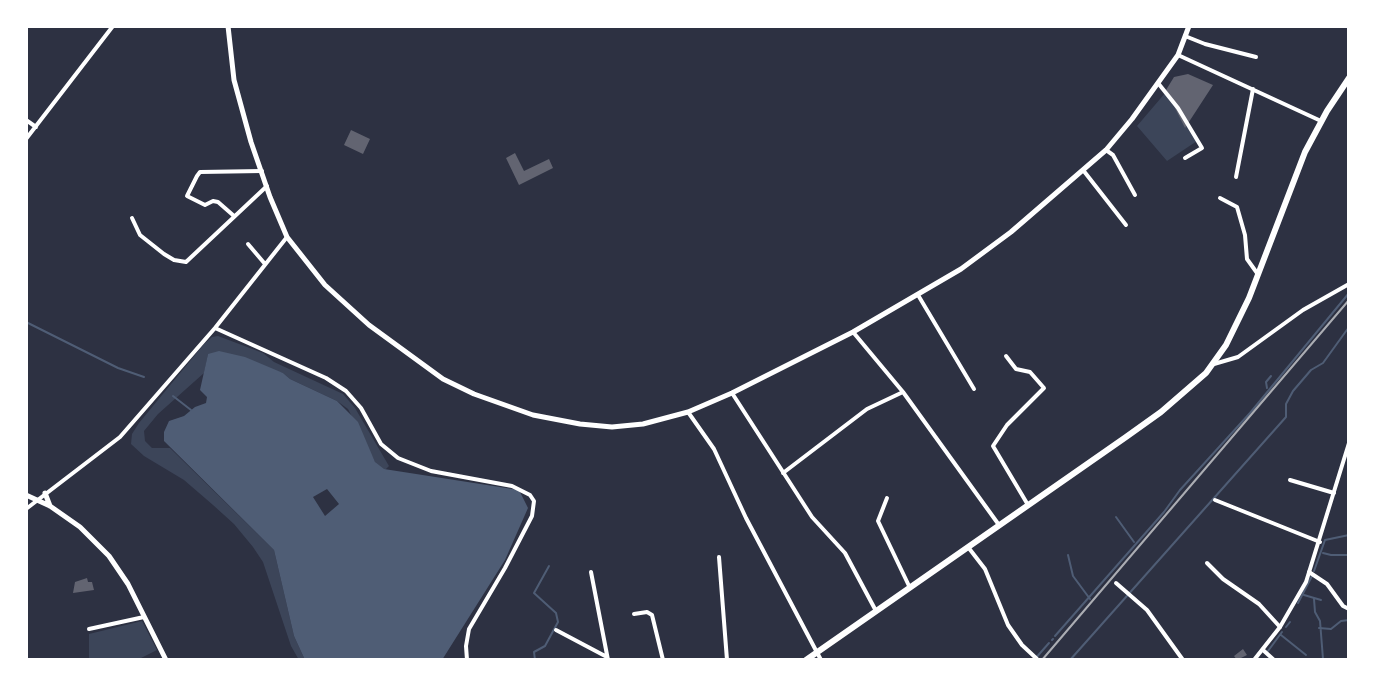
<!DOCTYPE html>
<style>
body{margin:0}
#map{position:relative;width:1375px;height:686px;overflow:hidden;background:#2d3142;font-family:Georgia,serif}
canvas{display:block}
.frame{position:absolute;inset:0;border:28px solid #fff;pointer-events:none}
</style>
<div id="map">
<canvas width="1375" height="686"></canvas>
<div class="frame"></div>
</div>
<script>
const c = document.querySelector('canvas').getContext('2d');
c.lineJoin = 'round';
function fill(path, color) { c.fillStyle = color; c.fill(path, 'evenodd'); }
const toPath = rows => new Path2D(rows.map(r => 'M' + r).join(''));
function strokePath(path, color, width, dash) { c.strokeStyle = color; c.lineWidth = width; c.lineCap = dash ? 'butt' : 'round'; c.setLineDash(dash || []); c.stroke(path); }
const green = toPath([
 [1166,92,1197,141,1167,161,1137,126],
 [218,336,263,353,274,362,343,394,355,408,389,466,381,474,348,409,337,401,290,379,283,373,208,354,204,373,158,414,144,431,145,441,152,448,170,448,274,550,294,636,305,660,299,660,291,646,263,562,253,547,234,524,213,505,184,480,144,456,131,444,132,434,139,423,204,344,212,337],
 [142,621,157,650,137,660,89,660,89,634]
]);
const water = toPath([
 [219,351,245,357,283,373,290,379,337,401,358,422,375,462,384,469,519,490,528,508,505,560,442,660,305,660,294,636,274,550,164,441,164,432,169,421,184,416,195,407,206,403,207,397,200,390,208,354],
 [327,489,339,504,325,516,313,497]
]);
const stream = toPath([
 [26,322,118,368,144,377],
 [1267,388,1266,382,1271,376],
 [173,396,191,410],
 [1116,517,1134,542],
 [1323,553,1331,555,1349,555],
 [1068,555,1073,576,1090,599],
 [1314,571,1325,540,1349,535],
 [1304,595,1321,600],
 [1314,599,1315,612,1320,621,1323,659],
 [1298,603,1312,576],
 [1286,627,1290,622],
 [1319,628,1331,629,1341,621,1349,620],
 [1281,635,1306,655],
 [1055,636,1164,512,1180,490,1250,413,1349,293],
 [1052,640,1053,639],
 [1268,651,1282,632],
 [535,660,534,652,545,646,558,622,556,613,534,593,549,566],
 [1034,660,1049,643],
 [1070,660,1286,417,1286,404,1293,391,1311,370,1323,363,1349,327]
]);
const building = toPath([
 [1188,74,1213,85,1185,128,1166,90,1174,77],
 [351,130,370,139,363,154,344,145],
 [515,153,524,171,549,159,553,168,519,185,506,158],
 [87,578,88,582,92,582,94,590,73,593,75,582],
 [1243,649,1247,655,1237,660,1234,656]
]);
const minor = toPath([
 [1185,36,1205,44,1256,57],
 [1178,55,1321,121],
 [1158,83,1178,108,1202,148,1185,158],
 [26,120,36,127],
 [26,139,113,26],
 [1106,150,1113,155,1135,195],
 [1083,170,1126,225],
 [1236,177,1253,89],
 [1220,198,1237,207,1245,235,1247,259,1257,273],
 [234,216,218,202,213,201,205,205,187,196,197,176,200,172,262,171],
 [132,218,140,235,164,254,174,260,186,262,267,186],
 [248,244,265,264],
 [918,295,974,389],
 [215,328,326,378,346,391,361,408,381,444,398,458,431,471,512,486,530,495,534,501,532,516,505,568,469,629,466,646,467,660],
 [853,332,903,392,999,525],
 [1006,356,1016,369,1030,372,1044,388,1007,425,993,446,1028,505],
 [1214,364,1238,357,1303,310,1349,284],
 [732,393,812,517,845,553,876,611],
 [783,473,867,409,903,392],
 [1290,480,1334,493],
 [887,498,878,521,910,588],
 [1215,500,1320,542],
 [26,509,120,437,215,328,287,237],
 [968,547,985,569,1008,625,1022,645,1037,659],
 [719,557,727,660],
 [1207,563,1223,579,1259,604,1280,627],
 [591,572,608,660],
 [1309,572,1327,584,1343,606,1349,609],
 [1116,583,1147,610,1183,660],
 [634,614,647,612,652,615,663,660],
 [89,629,144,617],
 [556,630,607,657],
 [1263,650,1274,660]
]);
const tertiary = toPath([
 [688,412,714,449,746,518,821,660],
 [1254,660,1280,627,1306,582,1349,443]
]);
const secondary = toPath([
 [228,26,234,80,251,142,270,197,287,237,325,285,369,325,443,379,474,394,533,415,580,424,612,427,643,424,688,412,732,393,853,332,961,269,1011,232,1106,150,1132,119,1178,55,1189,26],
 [45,493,50,506],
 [26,495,50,506,80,527,109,556,128,584,166,660]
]);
const primary = toPath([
 [806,660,1126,437,1161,412,1206,373,1226,345,1249,298,1305,152,1327,111,1349,78]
]);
const rail = toPath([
 [1042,660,1349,300]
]);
fill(green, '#3c4559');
fill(water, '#4f5d75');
strokePath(stream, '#4f5d75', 2);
fill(building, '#626471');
strokePath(minor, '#fff', 4);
strokePath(tertiary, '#fff', 4);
strokePath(secondary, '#fff', 5);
strokePath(primary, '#fff', 6);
strokePath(rail, '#abadb3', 2);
</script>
